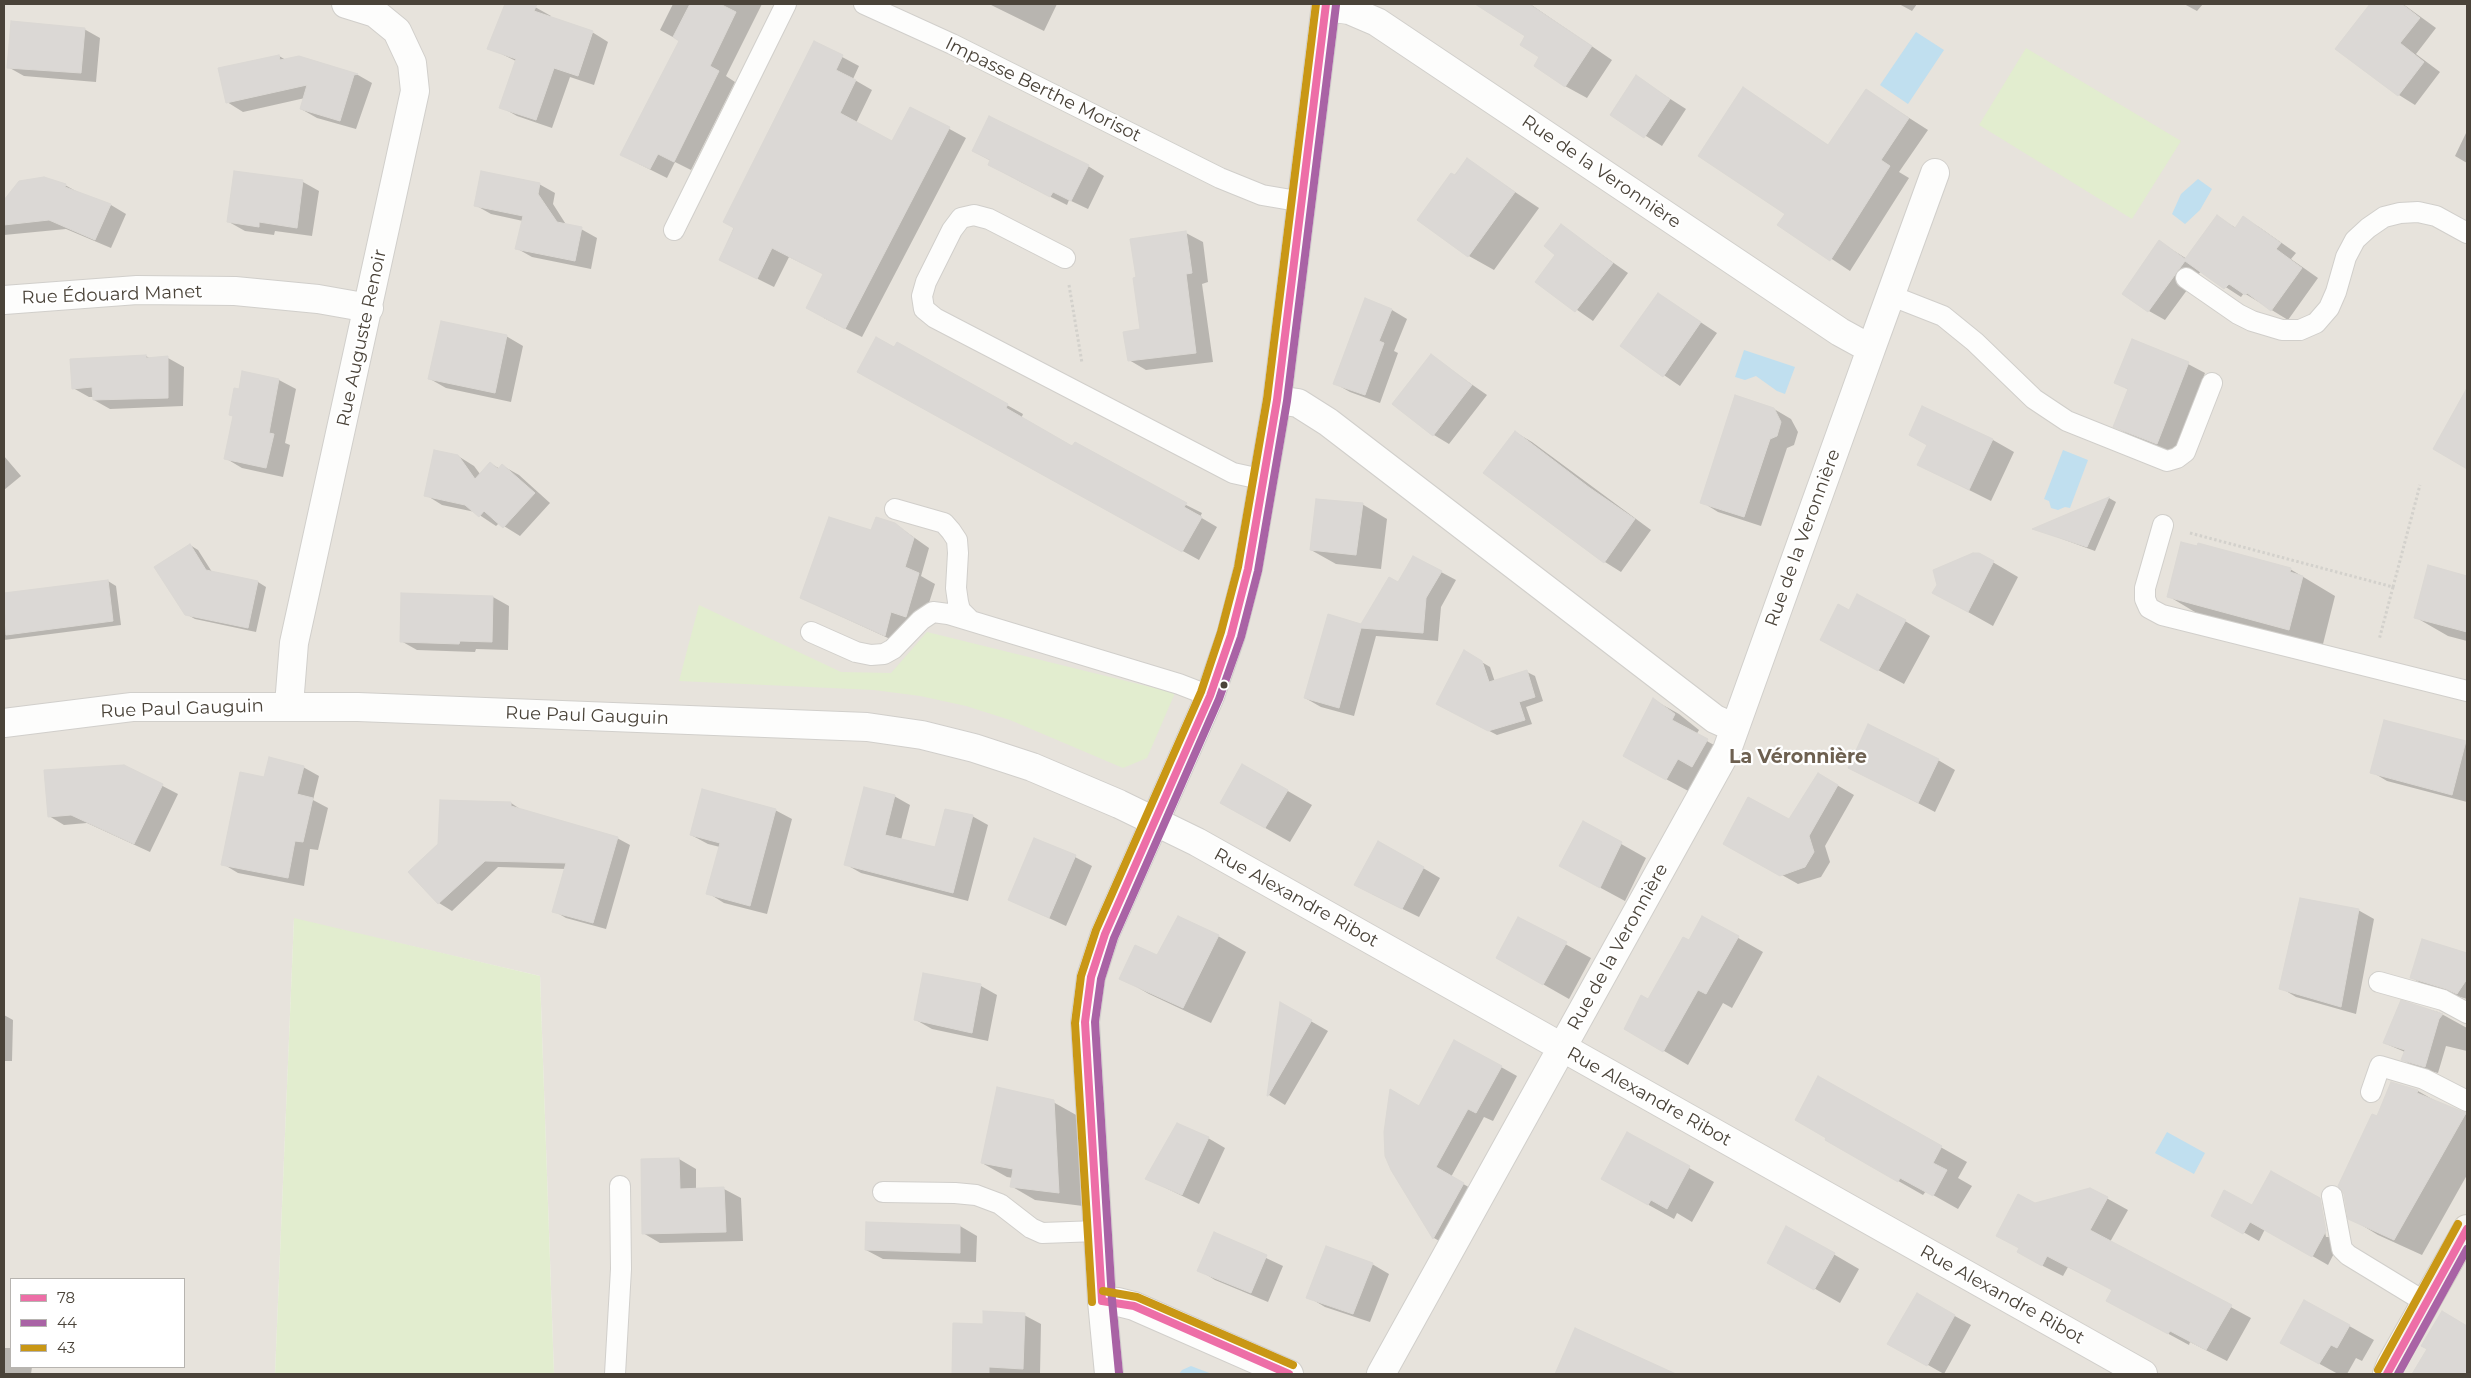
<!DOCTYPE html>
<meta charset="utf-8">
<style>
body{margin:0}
#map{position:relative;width:2471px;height:1378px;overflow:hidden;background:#f3f1ee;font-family:Montserrat,sans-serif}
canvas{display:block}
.frame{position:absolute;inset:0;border:5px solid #4a4339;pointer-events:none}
.legend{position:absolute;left:10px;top:1278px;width:175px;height:90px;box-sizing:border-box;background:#fff;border:1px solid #b7b4b0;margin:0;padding:6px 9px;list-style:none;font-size:15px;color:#4a4339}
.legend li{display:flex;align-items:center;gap:10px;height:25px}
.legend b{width:25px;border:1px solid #b7b4b0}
</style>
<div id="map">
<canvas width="2471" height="1378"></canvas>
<div class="frame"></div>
<ul class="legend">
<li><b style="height:6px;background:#ed6ea7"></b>78</li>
<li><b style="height:6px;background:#a963a5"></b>44</li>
<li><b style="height:6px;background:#c99715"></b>43</li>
</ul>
</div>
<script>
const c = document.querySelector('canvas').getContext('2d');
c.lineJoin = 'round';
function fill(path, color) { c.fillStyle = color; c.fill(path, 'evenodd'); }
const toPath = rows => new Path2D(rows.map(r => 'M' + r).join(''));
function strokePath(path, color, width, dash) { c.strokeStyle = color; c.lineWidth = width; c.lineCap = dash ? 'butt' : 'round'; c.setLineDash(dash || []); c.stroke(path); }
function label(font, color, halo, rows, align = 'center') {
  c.font = font + ' Montserrat,sans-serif'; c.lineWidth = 4.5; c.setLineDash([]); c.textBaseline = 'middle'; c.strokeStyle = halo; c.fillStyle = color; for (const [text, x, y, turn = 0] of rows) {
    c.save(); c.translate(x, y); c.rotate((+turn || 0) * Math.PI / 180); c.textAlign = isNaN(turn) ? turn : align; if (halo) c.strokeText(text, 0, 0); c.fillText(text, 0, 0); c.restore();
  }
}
const residential = toPath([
 [4,4,2467,4,2467,1374,554,1374,540,976,294,919,275,1374,4,1374],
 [11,1279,184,1279,184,1367,11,1367]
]);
const green = toPath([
 [2026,48,2181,141,2132,219,1979,125],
 [699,605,841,672,891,673,927,632,1175,693,1147,758,1123,768,1010,720,966,706,920,696,874,690,679,681],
 [294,918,540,976,554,1374,275,1374]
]);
const water = toPath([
 [1916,32,1944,50,1908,104,1880,85],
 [2198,179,2212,189,2200,210,2185,224,2172,214,2181,194],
 [1744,350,1795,367,1785,394,1777,391,1756,376,1745,380,1735,377],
 [2063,450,2088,460,2070,508,2065,507,2058,510,2051,508,2049,501,2044,499],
 [2167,1132,2205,1153,2194,1174,2155,1153],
 [1191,1366,1212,1374,1179,1374,1182,1370]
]);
const shadow = toPath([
 [506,4,526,4,535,7,551,16,550,18,592,32,608,42,594,85,570,77,552,128,517,116,501,107,516,61,489,48],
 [673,4,762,4,726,76,735,82,691,170,675,162,667,178,639,164,680,41,660,30],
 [989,4,1057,4,1044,31],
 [1477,4,1530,4,1612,60,1587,98,1565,86,1540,57,1527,36],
 [1899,4,1917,4,1912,11],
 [2184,4,2203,4,2197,11],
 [2371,4,2383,7,2385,4,2403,4,2436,28,2416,54,2440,72,2415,105,2399,95,2337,49],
 [84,29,100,38,96,82,24,76,8,67],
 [814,42,859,66,853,79,872,90,856,123,893,143,911,108,966,138,862,337,824,318,824,274,789,257,774,287,720,260],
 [279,56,286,60,299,57,358,75,372,83,356,129,317,118,301,109,305,98,243,112,227,102],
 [1636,77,1686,109,1662,146,1611,114],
 [1743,89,1829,146,1867,91,1928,130,1899,172,1909,178,1850,271,1779,224,1786,214],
 [2467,131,2467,163,2455,156],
 [973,151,1088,166,1104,176,1088,209,1069,200,1067,205,1021,182,990,165,991,161],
 [1467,160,1539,208,1494,270,1469,256,1419,219],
 [235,173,303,182,319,191,312,236,275,231,274,235,245,231,229,222],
 [20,182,65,185,81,194,111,205,126,214,111,248,66,229,4,235,4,202],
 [539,184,555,193,553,204,567,226,581,229,597,238,591,269,532,257,516,248,523,221,491,214,475,205],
 [2218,217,2236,228,2243,218,2259,227,2296,253,2291,259,2318,278,2288,320,2244,293,2241,297,2201,271,2165,320,2149,311,2160,242,2187,259],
 [1561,226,1628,273,1593,321,1537,282,1557,255],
 [1186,233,1203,242,1208,282,1202,284,1213,362,1146,370,1129,360],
 [1658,294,1717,333,1680,386,1621,346],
 [1392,310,1407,319,1394,351,1398,353,1380,403,1350,392,1334,383],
 [506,336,523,346,511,402,446,388,430,379],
 [895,349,946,371,1023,414,1021,419,1073,448,1202,513,1200,517,1217,527,1199,560,875,381],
 [146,356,151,359,168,358,184,367,183,406,110,409,94,400,94,397,89,397,73,388,71,360],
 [1431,356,1487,395,1449,444,1434,435],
 [2188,364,2205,373,2174,453,2131,436,2114,426,2129,390,2115,382],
 [243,373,279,380,296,389,285,443,290,445,283,477,242,468,225,458],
 [1774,409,1791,419,1798,432,1794,445,1787,448,1761,526,1718,512,1702,502],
 [2456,411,2467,417,2467,467,2435,448],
 [1515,432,1532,442,1651,530,1621,572,1605,562],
 [1993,440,2014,452,1991,501,1919,465],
 [4,456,21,476,4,490],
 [458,456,474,466,480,474,490,463,500,469,503,466,519,475,550,503,520,536,499,523,496,526,475,512,442,505,426,495],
 [2109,498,2116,502,2095,551,2035,529],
 [1362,504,1387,519,1381,569,1336,564,1311,550],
 [895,524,929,548,921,576,935,584,922,625,901,644,801,598,872,531],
 [190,545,198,550,212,572,258,582,266,587,256,632,195,619,186,614],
 [2198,548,2290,569,2335,596,2322,648,2200,615,2168,596],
 [1979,554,2018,577,1993,626,1934,593],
 [2429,567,2467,577,2467,641,2448,636,2415,617],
 [1441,572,1456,580,1441,607,1438,641,1376,636,1354,716,1321,707,1305,698,1362,625,1399,583],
 [108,581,116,586,121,625,4,640,4,600],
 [493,597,509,606,508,650,476,649,475,652,417,650,401,641],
 [1849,612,1905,621,1930,636,1904,684,1822,640],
 [1465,652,1490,667,1495,682,1527,672,1535,676,1543,701,1526,707,1532,724,1497,735,1445,708],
 [1654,700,1679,714,1699,730,1696,735,1732,755,1692,793,1649,770],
 [2466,742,2467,802,2387,781,2372,772],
 [1938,760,1955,770,1935,812,1849,767],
 [1243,765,1312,805,1290,842,1246,817],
 [124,766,178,794,150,852,87,823,64,825,49,816],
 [303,767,319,776,313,800,328,808,318,850,310,849,304,886,238,873,223,864,265,778],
 [1818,774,1854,795,1825,846,1830,862,1821,877,1798,884,1725,843,1790,821],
 [894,796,910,805,901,840,936,849,972,816,988,825,968,901,861,873,845,864],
 [511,803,523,811,617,838,630,845,606,929,566,918,554,911,566,869,498,867,452,911,439,903,409,872,439,845],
 [775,810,792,819,767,914,724,903,708,893,720,847,708,844,691,835],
 [1584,823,1646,858,1625,901,1586,880],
 [1379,842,1440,878,1419,917,1372,894],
 [1075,857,1092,866,1066,926,1010,900],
 [2358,910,2374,919,2356,1014,2296,997,2281,988],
 [1703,918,1763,952,1732,1008,1723,1003,1688,1065,1625,1028,1649,1001,1689,942],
 [1519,919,1591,958,1569,999,1497,958],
 [1218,936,1246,952,1211,1023,1149,994,1121,978,1158,957],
 [2423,941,2467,954,2467,999,2428,987,2412,978],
 [981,986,997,995,988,1041,932,1029,916,1020],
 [2401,1002,2438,1012,2467,1028,2467,1051,2446,1046,2438,1073,2415,1067,2402,1059,2405,1052,2384,1043],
 [1281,1004,1328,1031,1285,1105,1269,1095],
 [4,1015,13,1020,12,1061,4,1061],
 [1501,1067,1517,1076,1493,1121,1484,1117,1451,1177,1479,1193,1450,1247,1434,1238,1392,1170,1420,1107],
 [1818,1078,1967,1162,1958,1178,1972,1186,1958,1209,1926,1191,1923,1195,1826,1140],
 [2418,1091,2439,1103,2467,1115,2467,1175,2422,1255,2378,1235,2350,1218,2345,1193,2377,1117],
 [1053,1102,1078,1116,1083,1206,1035,1200,1011,1186,1013,1178,1007,1177,982,1163],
 [1627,1133,1714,1182,1692,1222,1677,1213,1674,1219,1627,1193],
 [1208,1138,1225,1148,1199,1204,1147,1179],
 [679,1159,696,1169,696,1190,724,1189,741,1198,743,1241,660,1243,643,1233],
 [2090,1189,2128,1210,2110,1242,2251,1318,2227,1361,2190,1342,2189,1345,2128,1312,2113,1290,2068,1267,2063,1276,2039,1264,2035,1205],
 [2319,1199,2326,1237,2329,1237,2322,1200,2335,1208,2341,1240,2328,1265,2265,1229,2259,1241,2213,1215,2253,1207],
 [960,1226,977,1236,976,1262,883,1259,866,1250],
 [1787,1227,1859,1269,1840,1303,1768,1262],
 [1215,1234,1283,1266,1268,1302,1215,1280,1199,1270],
 [1372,1264,1389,1274,1370,1322,1325,1307,1308,1297],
 [1917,1295,1971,1325,1944,1374,1889,1343],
 [2305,1301,2374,1340,2362,1361,2356,1358,2347,1374,2338,1374,2307,1357],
 [2442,1313,2467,1327,2467,1374,2430,1374,2417,1367,2429,1349],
 [1024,1315,1041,1324,1040,1374,953,1374,955,1324,984,1325],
 [1576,1330,1650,1366,1646,1374,1556,1374],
 [4,1348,11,1348,11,1367,32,1367,31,1374,4,1374]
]);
const building = toPath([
 [505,4,537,4,534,11,593,31,578,76,554,68,536,120,499,108,516,59,487,49,505,4],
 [690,4,720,4,736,12,710,66,719,71,674,162,658,154,650,169,620,155,679,41,673,37,690,4],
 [1475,4,1529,4,1592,46,1565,87,1534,66,1539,57,1520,45,1525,36,1475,4],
 [2370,4,2402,4,2420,18,2400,43,2424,62,2398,96,2335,49,2370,4],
 [11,21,85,28,81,73,7,68,11,21],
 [814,41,843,55,836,70,856,80,840,113,892,141,910,107,950,127,845,329,806,308,823,274,772,248,757,279,719,260,734,228,723,222,814,41],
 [279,55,280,60,299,56,358,74,354,75,340,121,300,109,307,85,226,103,218,68,279,55],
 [1636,75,1670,99,1644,138,1610,115,1636,75],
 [1743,87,1828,145,1866,89,1909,118,1881,160,1890,166,1830,261,1777,225,1785,214,1698,156,1743,87],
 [989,116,1089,165,1071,201,1053,192,1050,197,1004,173,988,165,990,160,972,151,989,116],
 [1467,158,1515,192,1468,257,1417,220,1451,173,1455,175,1467,158],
 [234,171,303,180,297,228,259,222,259,227,227,222,234,171],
 [481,171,540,183,538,194,557,222,582,227,575,261,515,249,523,216,474,206,481,171],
 [44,177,66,184,65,187,111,204,95,240,49,220,4,225,4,200,19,181,44,177],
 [2217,215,2235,228,2243,216,2281,243,2276,249,2302,268,2271,311,2247,293,2245,295,2229,284,2224,289,2185,261,2148,312,2122,294,2159,240,2185,259,2217,215],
 [1561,224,1613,263,1575,312,1535,282,1555,255,1544,246,1561,224],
 [1186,231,1192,273,1186,274,1196,353,1128,361,1123,332,1140,329,1133,278,1136,277,1130,239,1186,231],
 [1658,293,1701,322,1663,377,1620,346,1658,293],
 [1365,298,1392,309,1379,341,1384,343,1365,395,1333,384,1365,298],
 [441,321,507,335,495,393,428,379,441,321],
 [876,337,894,347,897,342,1008,404,1006,408,1072,446,1075,442,1187,503,1184,507,1202,517,1182,552,857,372,876,337],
 [2132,339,2189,362,2157,444,2113,427,2128,389,2114,383,2132,339],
 [1431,354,1472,385,1433,436,1392,404,1431,354],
 [146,355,146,358,168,356,168,398,93,400,92,387,72,389,70,359,146,355],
 [242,371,279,379,269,433,274,434,266,468,224,459,233,416,229,415,234,388,239,389,242,371],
 [2467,388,2467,469,2433,449,2467,388],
 [1735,395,1774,408,1781,422,1777,436,1770,439,1744,517,1700,503,1735,395],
 [1922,406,1993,439,1969,490,1917,465,1927,445,1909,435,1922,406],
 [1515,431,1590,488,1635,519,1604,563,1483,473,1515,431],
 [434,450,458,455,475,479,490,462,498,469,502,464,535,493,503,528,484,511,479,517,465,505,424,496,434,450],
 [2109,497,2087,547,2032,529,2072,512,2109,497],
 [1316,499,1363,503,1356,555,1310,550,1316,499],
 [829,517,871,530,876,517,895,523,914,538,905,567,919,573,906,617,891,612,885,636,800,598,829,517],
 [2181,542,2197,546,2198,543,2291,568,2290,572,2303,576,2289,630,2167,597,2181,542],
 [190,544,206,570,258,581,248,628,185,615,154,567,190,544],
 [1973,553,1979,553,1994,561,1968,612,1932,593,1937,585,1933,570,1973,553],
 [1413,556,1442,571,1426,598,1423,633,1361,628,1339,708,1304,698,1328,614,1361,624,1389,577,1398,582,1413,556],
 [2428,565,2467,576,2467,632,2414,618,2428,565],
 [108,580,113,621,6,635,4,593,108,580],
 [401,593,493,596,492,642,460,641,459,644,400,642,401,593],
 [1857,594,1906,620,1878,671,1820,640,1838,604,1849,610,1857,594],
 [1464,650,1482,661,1489,682,1527,670,1535,697,1519,702,1525,720,1488,731,1436,704,1464,650],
 [1653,698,1675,714,1672,720,1708,739,1692,767,1678,759,1666,780,1623,756,1653,698],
 [2384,720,2466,741,2452,795,2370,773,2384,720],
 [1868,724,1939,759,1918,803,1848,768,1868,724],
 [269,757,304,766,297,794,313,798,303,842,295,841,288,878,221,865,240,772,264,777,269,757],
 [1242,764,1288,790,1265,828,1220,803,1242,764],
 [124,765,163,784,134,844,71,815,48,817,44,770,124,765],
 [1818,773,1838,785,1809,836,1814,852,1805,867,1780,876,1723,844,1748,797,1789,819,1818,773],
 [864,787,895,795,885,835,935,847,945,809,973,815,953,893,844,865,864,787],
 [702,789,776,809,750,906,706,894,720,843,690,835,702,789],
 [440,800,511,802,511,806,618,837,593,923,552,912,566,863,485,861,438,904,408,872,438,844,440,800],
 [1583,821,1622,842,1600,888,1559,866,1583,821],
 [1034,838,1076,855,1049,918,1008,900,1034,838],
 [1378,841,1424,867,1402,909,1354,885,1378,841],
 [2300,898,2359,909,2341,1007,2279,989,2300,898],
 [1178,916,1219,935,1183,1008,1119,979,1135,945,1157,955,1178,916],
 [1702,916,1739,936,1706,994,1698,990,1663,1052,1624,1029,1641,995,1648,999,1683,937,1689,940,1702,916],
 [1518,917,1567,942,1543,985,1496,958,1518,917],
 [2422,939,2467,953,2467,979,2457,994,2446,989,2410,978,2422,939],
 [923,973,981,984,972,1033,914,1020,923,973],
 [2401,1000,2443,1014,2439,1019,2425,1067,2401,1060,2405,1050,2383,1043,2401,1000],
 [1280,1002,1312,1020,1268,1096,1267,1096,1280,1002],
 [1454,1040,1502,1066,1476,1113,1468,1109,1436,1167,1464,1183,1433,1239,1391,1170,1385,1156,1384,1132,1390,1089,1419,1106,1454,1040],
 [1818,1076,1942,1146,1933,1163,1947,1170,1933,1196,1900,1178,1898,1182,1825,1140,1826,1138,1795,1120,1818,1076],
 [2391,1082,2418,1090,2417,1093,2466,1113,2394,1240,2348,1219,2344,1194,2338,1186,2372,1114,2377,1116,2391,1082],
 [997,1087,1054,1100,1059,1193,1010,1187,1013,1169,981,1163,997,1087],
 [1177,1123,1209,1137,1182,1195,1145,1179,1177,1123],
 [1627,1132,1690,1166,1667,1209,1651,1200,1648,1205,1601,1179,1627,1132],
 [679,1158,680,1189,724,1187,726,1232,642,1234,641,1159,679,1158],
 [2271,1171,2320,1198,2326,1231,2312,1257,2250,1222,2243,1234,2211,1216,2224,1190,2252,1205,2271,1171],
 [2090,1188,2108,1197,2090,1230,2232,1305,2206,1350,2170,1331,2168,1334,2106,1301,2112,1290,2047,1256,2042,1266,2017,1252,2019,1248,1996,1236,2018,1194,2035,1203,2090,1188],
 [866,1222,960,1225,960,1253,865,1250,866,1222],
 [1786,1226,1835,1253,1814,1290,1767,1263,1786,1226],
 [1214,1232,1267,1255,1251,1293,1197,1271,1214,1232],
 [1326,1246,1373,1263,1353,1314,1306,1298,1326,1246],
 [1917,1293,1955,1315,1927,1366,1887,1344,1917,1293],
 [2304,1300,2350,1325,2337,1348,2331,1345,2319,1364,2280,1343,2304,1300],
 [983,1311,1025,1313,1023,1369,989,1367,989,1374,952,1374,953,1323,983,1324,983,1311],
 [2442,1311,2467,1326,2467,1374,2412,1374,2427,1349,2421,1346,2442,1311],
 [1575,1328,1676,1374,1555,1374,1575,1328]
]);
const path = toPath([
 [1069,285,1082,363],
 [2190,533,2393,587,2379,640],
 [2393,587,2420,485]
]);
const service = toPath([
 [864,4,952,44,1220,178,1262,195,1303,202],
 [674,230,786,4],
 [1065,258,989,219,974,215,961,218,952,230,926,282,922,296,924,309,935,318,1210,461,1233,473,1265,480],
 [2186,278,2238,314,2252,321,2282,330,2300,330,2316,323,2329,308,2336,292,2346,257,2355,240,2368,228,2384,217,2400,213,2418,212,2436,216,2467,233],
 [1892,296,1943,316,1975,342,2034,399,2067,421,2167,461,2177,458,2185,452,2212,383],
 [895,509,944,523,951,531,957,540,958,553,956,588,958,602,960,610,970,620],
 [2163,525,2145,588,2145,599,2149,608,2162,615,2467,691],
 [811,632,856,652,871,655,884,654,893,649,921,620,933,612,948,614,1179,684,1210,696],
 [2379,982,2443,1000,2467,1013],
 [2371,1092,2380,1066,2424,1079,2467,1101],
 [883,1192,955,1193,976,1195,1000,1204,1031,1228,1042,1233,1098,1231],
 [2332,1196,2342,1249,2348,1255,2425,1302],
 [615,1374,621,1269,620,1186]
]);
const minor = toPath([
 [1326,7,1349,10,1377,22,1840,332,1871,349,1727,750,1381,1374],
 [4,300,137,290,235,291,318,299,369,308],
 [1871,349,1935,173],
 [1277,400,1298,403,1328,422,1715,719,1735,728],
 [289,705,294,643,415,91,412,63,397,31,375,13,346,4],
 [4,723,132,707,358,707,867,727,922,735,974,748,1032,767,1119,804,1197,842,2143,1374],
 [1102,1301,1118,1302,1134,1306,1289,1374]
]);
const tertiary = toPath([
 [1109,1374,1102,1301,1085,1022,1091,977,1105,934,1210,696,1231,635,1248,569,1277,400,1326,4]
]);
const secondary = toPath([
 [2387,1374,2391,1364,2467,1229]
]);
const bus1 = toPath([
 [1102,1301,1085,1022,1091,977,1105,934,1210,696,1231,635,1248,569,1277,400,1326,4],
 [1102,1301,1134,1306,1289,1374],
 [2387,1374,2467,1229]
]);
const bus2 = toPath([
 [1119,1373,1112,1300,1095,1022,1101,979,1114,938,1219,699,1241,637,1258,571,1287,401,1336,5],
 [2398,1374,2467,1249]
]);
const bus3 = toPath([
 [1103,1291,1137,1297,1293,1365],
 [1092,1302,1075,1023,1081,976,1096,930,1201,692,1221,632,1238,567,1267,399,1316,4],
 [2378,1370,2458,1224]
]);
const markers = [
 [1224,685,4.5,"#4a4339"]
];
const streetNames = [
 ["Impasse Berthe Morisot",1043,90,26],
 ["Rue de la Veronnière",1601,172,34],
 ["Rue Édouard Manet",112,295,-2],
 ["Rue Auguste Renoir",362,338,-78],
 ["Rue de la Veronnière",1803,538,-70],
 ["Rue Paul Gauguin",182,709,-2],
 ["Rue Paul Gauguin",587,716,2],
 ["Rue Alexandre Ribot",1296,898,29],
 ["Rue de la Veronnière",1618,947,-61],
 ["Rue Alexandre Ribot",1649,1097,29],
 ["Rue Alexandre Ribot",2002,1295,29]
];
const neighbourhoodNames = [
 ["La Véronnière",1798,757]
];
fill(residential, '#e7e3dc');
fill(green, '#e2edcf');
fill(water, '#c0dfef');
fill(shadow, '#0003');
fill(building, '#dbd8d5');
strokePath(building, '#dbd8d4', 1);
strokePath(service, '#d1cfcb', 22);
strokePath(minor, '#d1cfcb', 30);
strokePath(tertiary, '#d1cfcb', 30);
strokePath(secondary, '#d2cec5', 30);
strokePath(path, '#d3d1cc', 3, [2.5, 2.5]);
strokePath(service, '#fdfdfc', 20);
strokePath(minor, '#fdfdfc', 28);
strokePath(tertiary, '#fdfdfc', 28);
strokePath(secondary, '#f7f5f1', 28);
strokePath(bus1, '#ed6ea7', 8);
strokePath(bus2, '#a963a5', 8);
strokePath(bus3, '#c99715', 8);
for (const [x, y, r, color] of markers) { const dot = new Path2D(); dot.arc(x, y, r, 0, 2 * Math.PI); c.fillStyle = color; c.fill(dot); strokePath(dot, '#fff', 2); }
label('18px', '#4a4339', '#fff', streetNames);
label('bold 19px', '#6d6050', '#fff', neighbourhoodNames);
</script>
